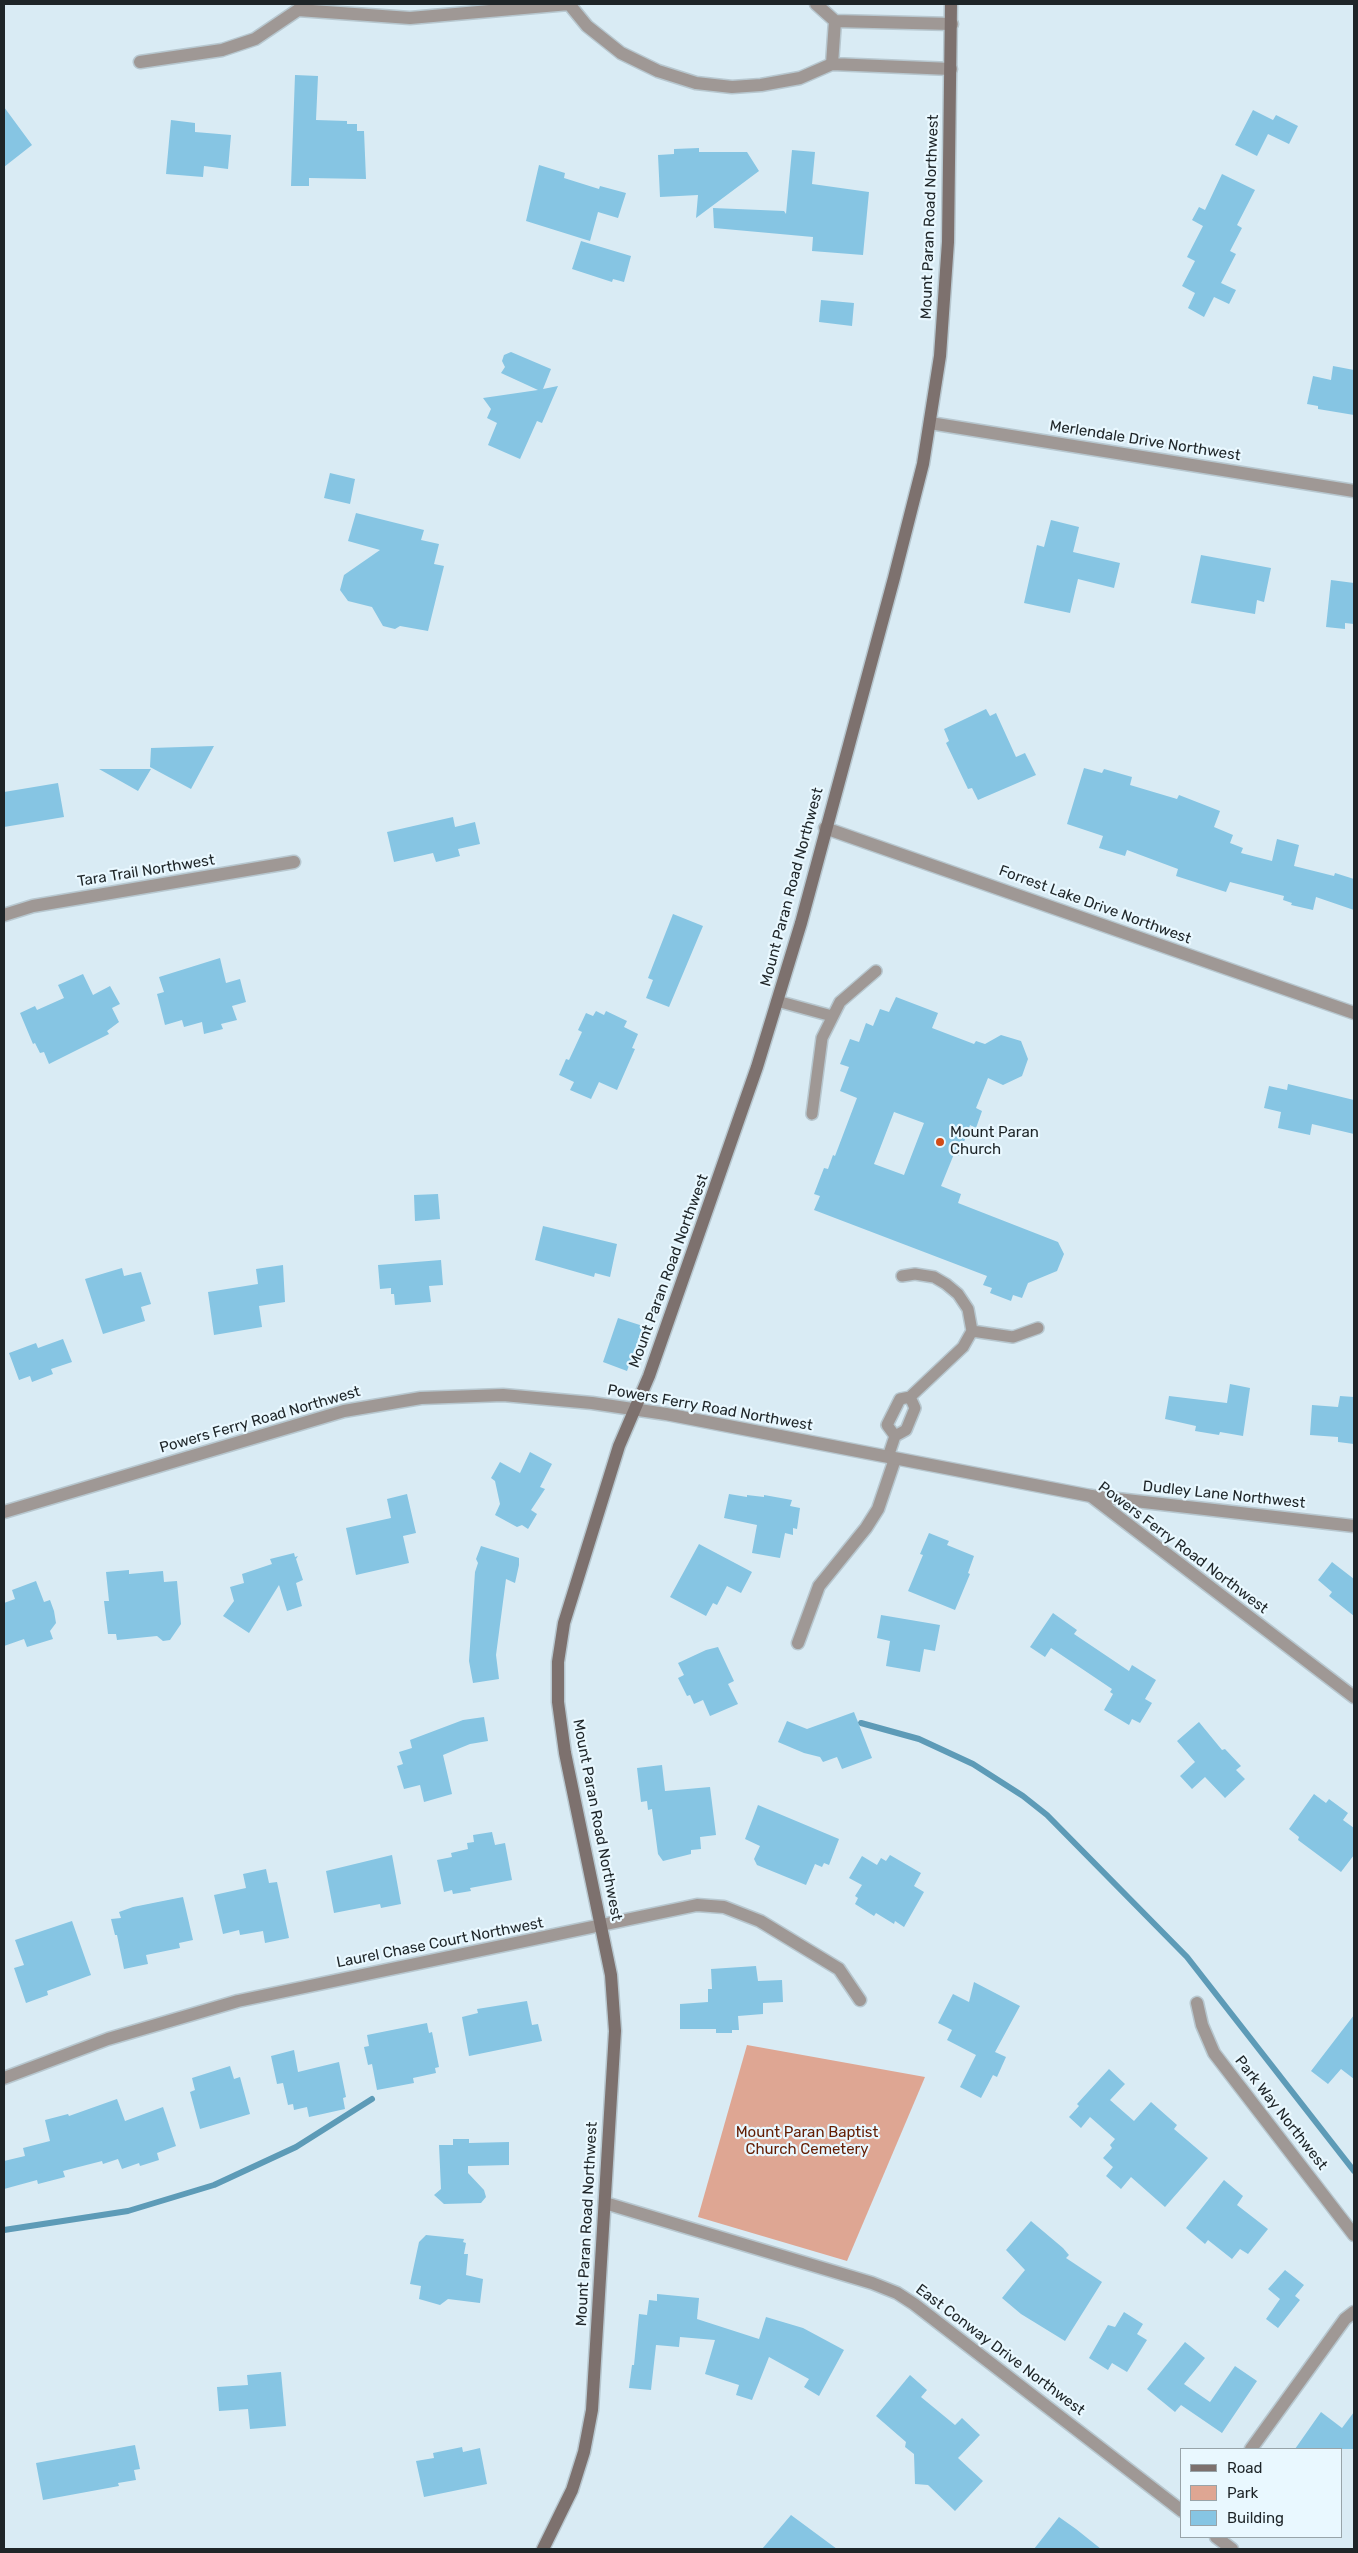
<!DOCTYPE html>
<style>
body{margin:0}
#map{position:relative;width:1358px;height:2553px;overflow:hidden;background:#d9ebf4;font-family:Rubik,sans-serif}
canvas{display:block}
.frame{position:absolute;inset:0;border:5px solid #1e2528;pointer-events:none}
.legend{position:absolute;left:1180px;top:2448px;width:162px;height:90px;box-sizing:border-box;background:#e9f8ff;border:1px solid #98a4a9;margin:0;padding:6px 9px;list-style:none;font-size:15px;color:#1e2528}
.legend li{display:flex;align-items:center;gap:10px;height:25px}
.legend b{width:25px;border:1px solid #98a4a9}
</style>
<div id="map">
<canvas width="1358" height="2553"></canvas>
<div class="frame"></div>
<ul class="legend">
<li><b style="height:6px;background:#7d716e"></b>Road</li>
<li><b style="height:14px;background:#dea693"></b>Park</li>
<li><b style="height:14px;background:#86c5e3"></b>Building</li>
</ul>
</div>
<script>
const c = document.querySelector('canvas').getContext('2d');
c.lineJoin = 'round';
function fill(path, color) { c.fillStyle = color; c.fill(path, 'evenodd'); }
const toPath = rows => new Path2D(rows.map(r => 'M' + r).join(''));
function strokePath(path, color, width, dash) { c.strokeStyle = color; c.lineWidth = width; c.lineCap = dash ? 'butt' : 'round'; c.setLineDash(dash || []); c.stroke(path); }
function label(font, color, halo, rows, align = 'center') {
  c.font = font + ' Rubik,sans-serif'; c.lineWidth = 4.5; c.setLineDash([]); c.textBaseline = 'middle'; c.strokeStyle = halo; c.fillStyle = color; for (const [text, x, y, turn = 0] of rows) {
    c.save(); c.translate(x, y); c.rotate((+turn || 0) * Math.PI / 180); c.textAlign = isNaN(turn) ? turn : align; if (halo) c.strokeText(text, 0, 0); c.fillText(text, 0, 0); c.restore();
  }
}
const green = toPath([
 [747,2045,925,2077,847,2261,698,2217]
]);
const stream = toPath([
 [861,1723,919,1739,973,1764,1023,1796,1047,1815,1187,1957,1354,2171],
 [4,2230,128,2211,214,2185,296,2147,372,2099]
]);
const building = toPath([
 [295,75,318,76,316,120,347,121,347,124,357,124,357,131,364,131,366,179,309,178,309,186,291,186],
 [4,107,32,145,4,167],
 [1253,110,1273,120,1276,115,1298,126,1289,144,1268,134,1257,156,1235,145],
 [171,120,195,123,195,132,231,135,228,169,204,166,203,177,166,174],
 [699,148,699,152,747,152,759,171,696,218,698,195,660,197,658,155,674,154,674,149],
 [792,150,815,152,812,184,869,192,863,255,812,251,813,237,714,228,713,208,784,211,786,214],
 [539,165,565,173,564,178,599,189,600,186,626,193,618,218,598,212,590,241,526,221],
 [1222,174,1255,190,1237,225,1242,228,1230,251,1236,254,1221,283,1236,290,1229,304,1214,297,1204,317,1188,308,1195,293,1182,286,1195,261,1187,257,1203,226,1192,220,1199,207,1205,210],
 [581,241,631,256,624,282,613,279,612,282,572,269],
 [821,300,854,303,852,326,819,322],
 [511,352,551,369,543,389,558,386,542,423,537,421,520,459,488,445,497,423,487,418,491,409,483,398,538,390,501,373,505,367,502,361,504,355],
 [1333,366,1354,370,1354,415,1318,409,1318,406,1307,404,1313,376,1331,380],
 [330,473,355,479,350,504,324,498],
 [356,513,424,530,421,540,439,544,434,564,444,566,428,631,400,626,395,629,383,626,372,607,348,601,340,590,344,575,380,550,348,541],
 [1051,520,1079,527,1073,552,1120,563,1114,588,1078,579,1070,613,1024,603,1037,545,1044,547],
 [1201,555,1271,568,1264,602,1257,600,1255,614,1191,603],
 [1331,580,1354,583,1354,624,1345,623,1345,629,1326,627],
 [986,709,990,716,996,713,1016,757,1025,753,1036,775,978,800,972,788,968,789,946,743,949,741,944,729],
 [214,746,191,789,150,767,151,748],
 [1084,768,1102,773,1104,769,1132,777,1130,785,1177,799,1179,795,1220,811,1214,827,1233,835,1230,843,1243,848,1241,853,1272,861,1277,839,1299,845,1294,866,1334,876,1335,873,1354,879,1354,910,1316,897,1313,910,1291,905,1292,903,1283,900,1284,896,1230,882,1226,892,1176,876,1178,869,1127,850,1125,856,1099,848,1103,836,1067,824],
 [99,769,151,769,138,791],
 [58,783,64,817,4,827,4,792],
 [453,817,455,827,475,822,480,844,458,849,460,856,436,862,433,853,394,862,387,832],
 [673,914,703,926,669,1007,646,998,653,980,648,978],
 [220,958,226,983,240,979,246,1002,232,1006,237,1020,221,1024,223,1029,204,1034,202,1022,184,1027,182,1020,165,1025,157,994,164,992,159,977],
 [83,974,93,995,110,986,120,1004,112,1008,119,1022,107,1031,109,1034,49,1064,44,1052,40,1053,35,1043,33,1044,20,1013,35,1006,37,1010,64,998,58,985],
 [896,997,938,1013,932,1028,974,1044,976,1041,985,1044,1001,1035,1021,1041,1028,1059,1022,1076,1003,1085,988,1078,976,1108,982,1111,976,1128,970,1125,959,1156,954,1154,941,1186,961,1194,958,1203,1058,1242,1064,1254,1057,1271,1028,1283,1022,1298,1013,1295,1011,1301,990,1293,992,1288,983,1285,987,1276,814,1210,820,1196,814,1194,824,1168,828,1169,833,1155,835,1156,857,1098,840,1091,849,1067,840,1064,850,1039,859,1042,866,1023,873,1026,880,1009,889,1012],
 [894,1112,924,1123,904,1175,874,1164],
 [596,1011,604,1015,606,1011,627,1021,624,1027,638,1034,632,1048,635,1049,617,1090,599,1082,591,1099,570,1090,574,1082,559,1075,566,1059,569,1060,582,1032,578,1030,586,1013,593,1016],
 [1288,1084,1354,1100,1354,1134,1312,1124,1310,1135,1278,1128,1281,1112,1264,1108,1269,1086,1287,1090],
 [438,1194,440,1219,415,1221,414,1195],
 [543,1226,617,1244,610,1277,595,1273,594,1277,535,1260],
 [441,1260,443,1285,429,1286,431,1302,395,1305,394,1294,391,1294,391,1288,380,1289,378,1265],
 [283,1265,285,1302,259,1306,262,1327,214,1335,208,1292,258,1284,256,1269],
 [122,1268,124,1276,141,1272,151,1304,141,1307,145,1321,103,1334,85,1279],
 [618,1318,643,1326,627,1371,603,1362],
 [63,1339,72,1362,51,1369,53,1374,32,1382,30,1376,19,1380,9,1353,36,1343,38,1348],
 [1230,1384,1250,1388,1243,1436,1220,1432,1219,1435,1195,1431,1196,1426,1165,1419,1169,1396,1227,1403],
 [1340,1396,1354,1397,1354,1444,1338,1442,1338,1437,1310,1435,1312,1405,1338,1407],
 [530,1452,552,1464,540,1487,545,1489,531,1510,537,1514,528,1529,522,1525,517,1527,495,1515,500,1504,495,1481,491,1478,500,1462,520,1473],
 [407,1494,416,1533,403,1536,409,1563,356,1575,346,1528,391,1518,387,1499],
 [729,1494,747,1497,747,1495,764,1497,764,1495,792,1500,790,1506,800,1508,797,1529,793,1528,793,1535,785,1533,780,1558,752,1553,757,1525,724,1518],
 [929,1533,949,1541,947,1545,974,1556,968,1573,970,1574,955,1610,908,1591,923,1555,920,1554],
 [699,1544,752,1572,741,1593,727,1586,717,1605,713,1603,706,1616,670,1597],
 [481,1546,519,1558,519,1565,515,1583,506,1579,496,1655,499,1679,473,1683,469,1661,475,1572,478,1563,476,1559],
 [294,1553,295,1557,298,1556,296,1559,303,1580,296,1583,302,1606,287,1611,279,1585,249,1633,223,1616,234,1601,230,1587,244,1583,242,1574,272,1564,270,1559],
 [1332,1562,1354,1579,1354,1616,1329,1596,1332,1592,1318,1580],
 [129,1570,129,1574,163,1571,164,1582,177,1581,181,1624,170,1640,163,1641,157,1636,117,1640,116,1634,108,1634,104,1601,109,1601,106,1572],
 [36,1581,44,1602,50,1600,54,1611,56,1623,50,1631,53,1639,27,1647,24,1639,4,1646,4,1603,15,1599,12,1590],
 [1053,1613,1077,1630,1074,1634,1129,1671,1132,1665,1156,1680,1145,1699,1152,1703,1140,1723,1132,1719,1129,1725,1104,1710,1113,1694,1110,1692,1112,1689,1051,1648,1045,1657,1030,1647],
 [881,1615,940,1625,935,1651,924,1649,920,1672,886,1666,890,1641,877,1638],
 [718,1647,734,1681,728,1684,738,1704,710,1716,703,1700,694,1704,690,1695,687,1696,678,1678,684,1675,678,1663,706,1650],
 [854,1712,872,1758,842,1769,837,1757,823,1762,820,1757,804,1753,778,1742,787,1721,807,1729],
 [484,1717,488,1741,470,1744,443,1755,452,1794,424,1802,420,1785,404,1789,397,1766,403,1764,399,1752,412,1748,410,1740,463,1720],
 [1199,1722,1222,1750,1225,1749,1241,1766,1236,1770,1245,1779,1225,1798,1205,1777,1192,1789,1180,1776,1195,1762,1177,1741],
 [662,1765,665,1791,710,1787,716,1835,700,1837,701,1849,691,1850,691,1854,663,1861,658,1854,652,1809,648,1810,647,1801,641,1802,637,1768],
 [1314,1794,1326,1803,1329,1799,1348,1813,1343,1820,1354,1828,1354,1855,1341,1872,1298,1840,1299,1837,1289,1829],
 [758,1805,839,1839,829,1865,824,1863,822,1867,815,1864,806,1885,757,1865,754,1859,760,1846,745,1839],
 [492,1832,495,1845,505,1843,512,1880,470,1888,471,1891,453,1894,452,1890,444,1892,437,1860,452,1857,451,1853,468,1849,467,1843,474,1842,473,1835],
 [392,1855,401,1904,381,1908,380,1904,334,1913,326,1871],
 [890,1855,921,1873,914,1886,924,1892,904,1927,895,1921,894,1924,876,1913,874,1916,855,1904,858,1898,855,1896,862,1885,849,1878,862,1856,877,1865,881,1858,886,1861],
 [266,1869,269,1883,277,1882,289,1938,265,1943,263,1931,240,1935,239,1930,223,1934,214,1895,246,1888,243,1874],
 [183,1897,193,1940,179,1943,180,1948,146,1955,148,1964,124,1969,117,1935,115,1935,111,1919,121,1918,119,1912,133,1907],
 [72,1921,91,1975,47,1991,48,1995,26,2003,14,1968,24,1965,15,1940],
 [756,1966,758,1981,782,1980,783,2002,763,2003,763,2014,738,2016,739,2030,732,2030,732,2033,716,2033,716,2029,680,2029,680,2004,708,2002,708,1989,712,1989,711,1969],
 [974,1982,1020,2006,995,2052,1006,2057,997,2077,993,2075,981,2098,960,2087,976,2055,947,2040,952,2030,938,2023,953,1994,969,2002],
 [527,2001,532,2025,538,2024,542,2041,469,2056,462,2017,478,2013,477,2009],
 [1354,2015,1354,2079,1341,2069,1328,2084,1311,2071],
 [427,2023,429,2033,432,2032,439,2067,435,2068,436,2073,413,2078,414,2083,377,2090,372,2064,368,2065,364,2047,369,2046,367,2035],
 [294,2050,298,2072,339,2062,346,2097,343,2098,345,2109,309,2117,307,2107,294,2110,293,2104,288,2105,283,2083,277,2084,271,2056],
 [230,2066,234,2079,240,2077,250,2114,200,2129,190,2092,195,2090,192,2078],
 [1109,2069,1125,2084,1110,2100,1134,2121,1151,2102,1177,2125,1174,2129,1208,2158,1165,2207,1131,2177,1121,2189,1106,2176,1113,2167,1103,2158,1112,2148,1110,2145,1115,2139,1090,2117,1081,2128,1069,2117,1079,2106,1077,2104],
 [117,2099,125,2121,163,2107,176,2146,157,2153,159,2160,140,2166,139,2163,122,2169,118,2159,103,2164,102,2161,63,2171,65,2177,38,2184,37,2180,4,2189,4,2161,25,2156,23,2148,50,2141,45,2120,68,2114,69,2116],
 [453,2139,469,2139,469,2143,509,2142,509,2165,468,2166,468,2173,484,2190,486,2197,481,2203,444,2204,434,2195,441,2189,439,2145,453,2145],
 [1224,2180,1243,2196,1237,2205,1268,2229,1248,2254,1240,2249,1232,2259,1208,2240,1205,2244,1186,2228],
 [1031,2221,1063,2248,1069,2255,1066,2258,1102,2282,1065,2341,1021,2314,1002,2298,1025,2270,1006,2250],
 [426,2235,464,2239,463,2242,466,2243,464,2254,468,2254,466,2275,483,2279,480,2303,448,2299,440,2305,419,2299,421,2286,410,2284,419,2242],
 [1285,2270,1304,2285,1295,2296,1300,2300,1278,2328,1266,2319,1280,2299,1268,2289],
 [657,2294,699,2298,697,2319,759,2339,766,2317,803,2328,844,2350,819,2396,804,2387,809,2379,769,2357,752,2400,736,2395,739,2385,705,2374,715,2340,680,2337,679,2347,656,2345,651,2390,629,2388,632,2365,634,2365,639,2314,647,2315,649,2300,657,2301],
 [1124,2312,1143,2324,1137,2334,1147,2340,1127,2372,1112,2363,1108,2370,1089,2358,1108,2325,1115,2327],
 [1185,2342,1205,2358,1184,2384,1210,2402,1235,2366,1257,2381,1222,2433,1181,2405,1175,2412,1147,2389],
 [281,2372,286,2426,250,2429,248,2409,219,2411,217,2387,248,2385,247,2375],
 [910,2375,927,2390,921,2397,955,2425,962,2418,980,2435,958,2458,983,2481,955,2511,928,2485,915,2484,914,2454,905,2447,906,2442,876,2416],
 [1321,2412,1342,2428,1354,2412,1354,2449,1295,2449],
 [135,2445,140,2469,134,2470,136,2480,118,2483,119,2486,43,2500,36,2463],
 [462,2447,463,2452,480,2448,487,2484,424,2497,416,2461,434,2458,433,2453],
 [791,2515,837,2549,762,2549],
 [1059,2517,1076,2529,1101,2549,1034,2549]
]);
const service = toPath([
 [777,1001,832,1016],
 [812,1114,822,1038,840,1002,876,971],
 [972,1331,1013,1337,1038,1328],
 [895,1436,887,1425,900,1399,910,1397,963,1347,972,1331,968,1309,958,1294,946,1284,934,1277,915,1274,902,1276],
 [888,1457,895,1436,906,1430,915,1408,910,1397]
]);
const minor = toPath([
 [569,4,587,26,621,53,658,71,696,83,732,87,761,85,800,78,832,64,951,69],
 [816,4,835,21,952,24],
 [140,62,222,50,255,39,298,10,410,18,569,4],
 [832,64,835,21],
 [930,423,1354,491],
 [825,828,1354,1013],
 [4,915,33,906,294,862],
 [1091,1496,1354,1526],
 [798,1643,819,1586,866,1528,878,1509,895,1459],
 [1197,2003,1202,2025,1214,2053,1354,2235],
 [4,2078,108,2039,238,2001,697,1905,724,1907,760,1921,839,1969,860,2000],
 [605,2203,872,2283,897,2293,914,2304,1182,2511],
 [1251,2449,1345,2319,1354,2312],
 [1216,2537,1232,2549]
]);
const tertiary = toPath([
 [4,1512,344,1411,421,1398,503,1395,592,1403,666,1414,1091,1496,1354,1697]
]);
const secondary = toPath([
 [543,2549,572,2490,584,2452,592,2410,615,2031,611,1975,565,1753,558,1702,558,1662,564,1623,619,1446,649,1376,757,1067,801,923,894,578,923,464,940,356,948,242,951,4]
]);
const markers = [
 [940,1142,5,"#d24c17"]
];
const streetNames = [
 ["Mount Paran Road Northwest",930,217,-88],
 ["Merlendale Drive Northwest",1145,441,9],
 ["Tara Trail Northwest",146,871,-9],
 ["Mount Paran Road Northwest",792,887,-75],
 ["Forrest Lake Drive Northwest",1095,905,20],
 ["Mount Paran Road Northwest",669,1271,-70],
 ["Powers Ferry Road Northwest",710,1408,10],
 ["Powers Ferry Road Northwest",260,1420,-16],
 ["Dudley Lane Northwest",1224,1495,6],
 ["Powers Ferry Road Northwest",1183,1548,37],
 ["Mount Paran Road Northwest",597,1820,79],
 ["Laurel Chase Court Northwest",440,1943,-11],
 ["Park Way Northwest",1281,2113,52],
 ["Mount Paran Road Northwest",587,2224,-87],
 ["East Conway Drive Northwest",1000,2350,37]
];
const poiNames = [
 ["Mount Paran",950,1133],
 ["Church",950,1150]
];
const parkNames = [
 ["Mount Paran Baptist",807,2133],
 ["Church Cemetery",807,2150]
];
fill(green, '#dea693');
strokePath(stream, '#5d9bb7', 6);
fill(building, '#86c5e3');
strokePath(service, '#b7c7cf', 14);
strokePath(minor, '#b7c7cf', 15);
strokePath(tertiary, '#b7c7cf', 15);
strokePath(secondary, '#b7c7cf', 15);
strokePath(service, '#9f9895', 11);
strokePath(minor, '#9f9895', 12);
strokePath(tertiary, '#9f9895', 12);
strokePath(secondary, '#7d716e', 12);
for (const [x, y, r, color] of markers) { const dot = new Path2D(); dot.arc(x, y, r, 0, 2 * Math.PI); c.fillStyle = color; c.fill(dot); strokePath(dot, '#e9f8ff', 2); }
label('15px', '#1e2528', '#e9f8ff', streetNames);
label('15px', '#1e2528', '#e9f8ff', poiNames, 'left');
label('15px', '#631d03', '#e9f8ff', parkNames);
</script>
